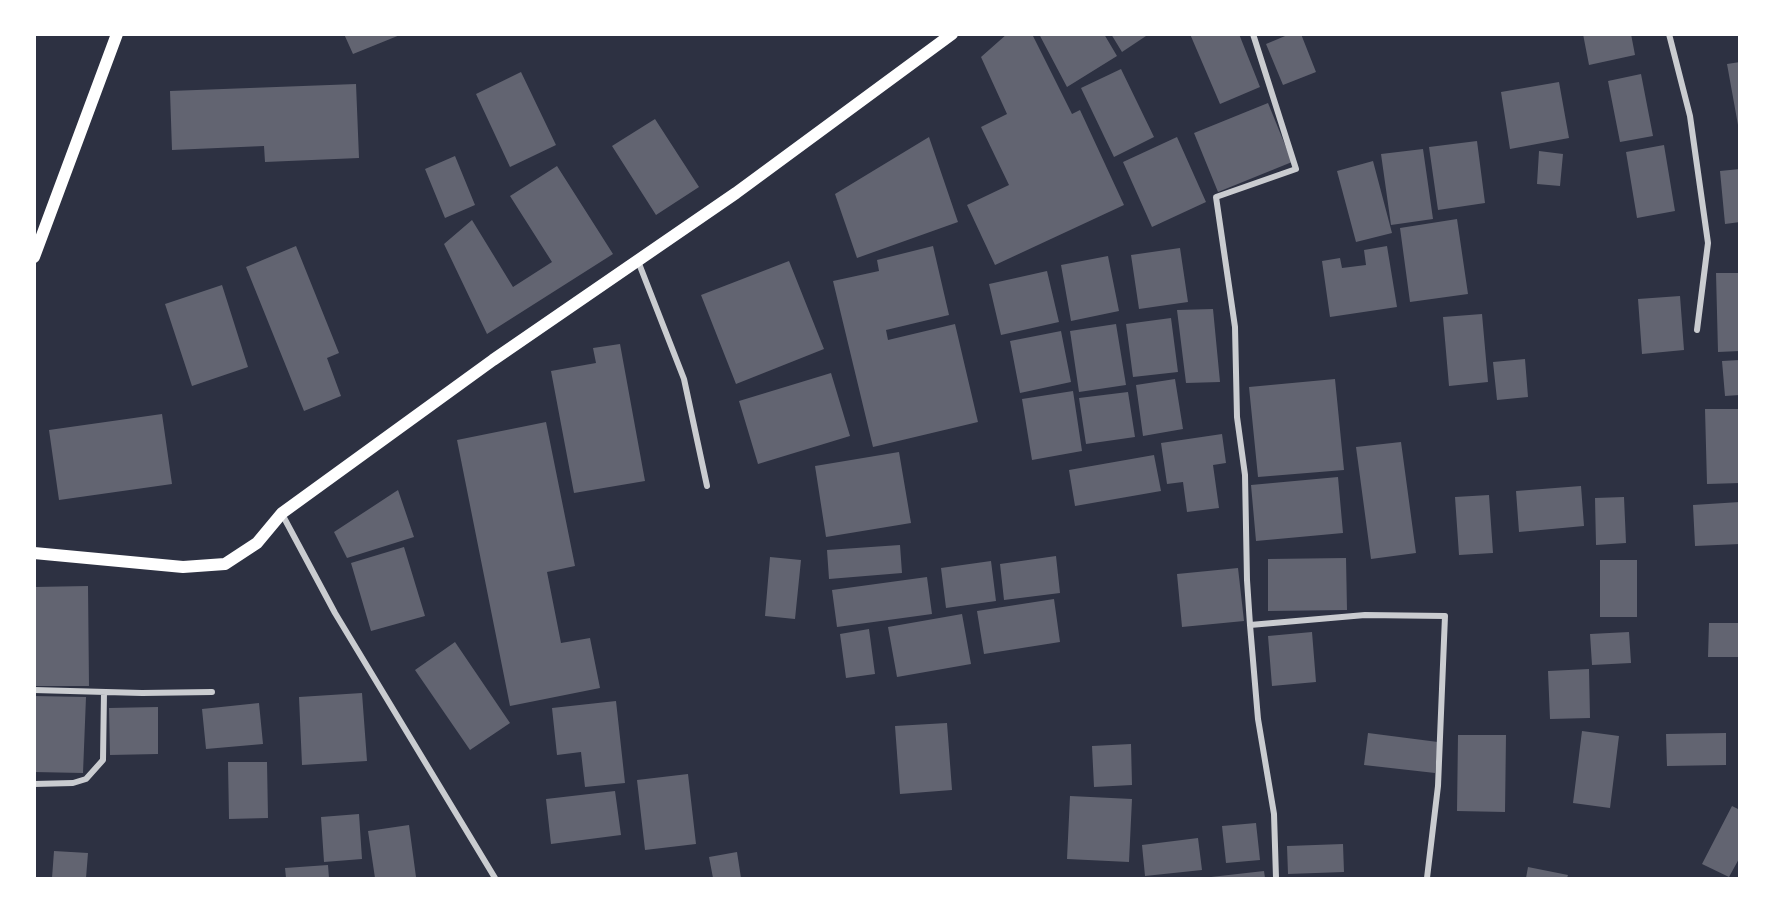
<!DOCTYPE html>
<style>
body{margin:0}
#map{position:relative;width:1774px;height:913px;overflow:hidden;background:#2d3142;font-family:"PT Serif",serif}
canvas{display:block}
.frame{position:absolute;inset:0;border:36px solid #fff;pointer-events:none}
</style>
<div id="map">
<canvas width="1774" height="913"></canvas>
<div class="frame"></div>
</div>
<script>
const c = document.querySelector('canvas').getContext('2d');
c.lineJoin = 'round';
function fill(path, color) { c.fillStyle = color; c.fill(path, 'evenodd'); }
const toPath = rows => new Path2D(rows.map(r => 'M' + r).join(''));
function strokePath(path, color, width, dash) { c.strokeStyle = color; c.lineWidth = width; c.lineCap = dash ? 'butt' : 'round'; c.setLineDash(dash || []); c.stroke(path); }
const building = toPath([
 [344,34,400,34,400,35,353,54],
 [1007,34,1032,34,1072,114,1080,110,1124,205,995,265,967,205,1009,185,981,127,1007,114,981,57],
 [1039,34,1104,34,1117,56,1067,87],
 [1111,34,1149,34,1122,52],
 [1190,34,1239,34,1260,87,1220,104],
 [1290,34,1301,34,1316,72,1283,85,1266,44],
 [1583,34,1631,34,1635,55,1589,65],
 [1740,62,1740,124,1738,125,1727,64],
 [1121,69,1154,137,1114,157,1081,88],
 [521,72,556,145,510,167,476,94],
 [1641,74,1653,136,1620,142,1608,81],
 [1559,82,1569,138,1510,149,1501,92],
 [356,84,359,158,265,162,264,146,172,150,170,91],
 [1268,103,1292,162,1218,192,1194,133],
 [655,119,699,187,656,215,612,146],
 [929,137,958,222,857,258,835,194],
 [1177,137,1206,202,1152,227,1123,162],
 [1477,141,1485,203,1438,210,1429,147],
 [1664,145,1675,211,1637,218,1626,152],
 [1423,149,1433,219,1391,225,1381,154],
 [1539,151,1563,154,1560,186,1537,184],
 [455,156,475,205,445,218,425,169],
 [1373,161,1392,233,1356,242,1337,171],
 [557,166,613,254,487,334,444,244,472,220,513,287,552,262,510,196],
 [1740,169,1740,222,1725,224,1720,171],
 [1457,219,1468,294,1410,302,1400,228],
 [296,246,339,353,327,358,341,396,304,411,246,267],
 [933,246,949,315,886,330,888,340,955,324,978,422,873,447,833,281,879,271,877,260],
 [1387,246,1397,307,1330,317,1322,261,1340,258,1342,268,1366,265,1364,250],
 [1180,248,1188,302,1139,309,1131,255],
 [1108,256,1119,311,1071,321,1061,265],
 [789,261,824,349,736,384,701,295],
 [1047,271,1059,322,1001,335,989,284],
 [1716,273,1740,273,1740,351,1718,352],
 [222,285,248,367,192,386,165,304],
 [1680,296,1684,350,1642,354,1638,299],
 [1213,309,1220,382,1186,383,1177,310],
 [1482,314,1488,382,1449,386,1443,317],
 [1171,318,1178,372,1133,377,1126,324],
 [1116,324,1126,385,1079,392,1070,331],
 [1061,331,1071,382,1020,393,1010,341],
 [620,344,645,481,574,493,551,371,596,363,593,348],
 [1525,359,1528,397,1497,400,1493,362],
 [1740,360,1740,395,1725,396,1722,361],
 [831,373,850,436,758,464,739,401],
 [1175,379,1183,429,1143,436,1136,385],
 [1335,379,1344,470,1258,477,1249,387],
 [1073,391,1082,451,1032,460,1022,399],
 [1128,392,1135,437,1086,444,1079,398],
 [1705,409,1740,409,1740,483,1707,484],
 [162,414,172,484,59,500,49,430],
 [546,422,575,566,547,572,561,643,590,638,600,688,510,706,457,440],
 [1222,434,1226,463,1213,465,1219,508,1187,512,1183,482,1167,484,1161,443],
 [1401,442,1416,553,1371,559,1356,447],
 [899,452,911,523,826,537,815,466],
 [1154,455,1161,491,1075,506,1069,470],
 [1338,477,1343,533,1256,541,1251,485],
 [1581,486,1584,526,1519,532,1516,491],
 [398,490,414,537,347,558,334,532],
 [1489,495,1493,553,1459,555,1455,497],
 [1624,497,1626,543,1596,545,1595,498],
 [1740,502,1740,544,1695,546,1693,505],
 [900,545,902,573,829,579,827,550],
 [404,547,425,616,371,631,351,563],
 [1056,556,1060,593,1004,600,1000,564],
 [770,557,801,560,795,619,765,616],
 [1346,558,1347,610,1268,611,1268,559],
 [1600,560,1637,560,1637,617,1600,617],
 [991,561,996,601,946,608,941,568],
 [1238,568,1244,621,1182,627,1177,574],
 [927,577,932,614,837,627,832,590],
 [88,586,89,686,34,686,34,587],
 [1054,599,1060,642,984,654,977,611],
 [962,614,971,664,897,677,888,627],
 [1709,623,1740,623,1740,657,1708,657],
 [869,629,875,674,846,678,840,634],
 [1312,632,1316,682,1272,686,1268,636],
 [1629,632,1631,663,1592,665,1590,634],
 [455,642,510,723,470,750,415,670],
 [1589,669,1590,718,1550,719,1548,671],
 [362,693,367,761,302,765,299,697],
 [34,696,86,697,83,773,34,772],
 [616,701,625,783,585,787,581,752,557,755,552,708],
 [259,703,263,744,206,749,202,709],
 [158,707,158,754,110,755,109,708],
 [947,723,952,790,900,794,895,726],
 [1582,731,1619,736,1610,808,1573,803],
 [1368,733,1438,742,1435,773,1364,765],
 [1726,733,1726,765,1667,766,1666,734],
 [1458,735,1506,735,1505,812,1457,811],
 [1131,744,1132,785,1094,787,1092,746],
 [228,762,267,762,268,818,229,819],
 [688,774,696,844,645,850,637,780],
 [615,791,621,835,551,844,546,799],
 [1070,796,1132,799,1129,862,1067,859],
 [1732,806,1740,810,1740,857,1729,877,1702,864],
 [359,814,362,859,324,862,321,817],
 [1256,823,1260,860,1226,863,1222,826],
 [409,825,416,877,375,878,368,831],
 [1198,838,1202,870,1145,876,1142,845],
 [1343,844,1344,872,1288,874,1287,846],
 [54,851,88,853,86,878,52,878],
 [737,852,741,878,713,878,709,857],
 [328,865,329,878,286,878,285,868],
 [1528,867,1568,875,1567,878,1526,878],
 [1264,871,1265,878,1212,878,1211,877]
]);
const minor = toPath([
 [1253,34,1296,169,1216,197,1235,327,1237,417,1245,475,1247,580,1250,625,1258,719,1274,814,1276,878],
 [1669,34,1690,116,1708,243,1697,330],
 [638,261,684,379,707,486],
 [282,514,335,613,495,878],
 [1250,625,1365,615,1445,616,1438,786,1427,878],
 [34,690,142,693,212,692],
 [34,784,73,783,86,779,103,760,104,692]
]);
const secondary = toPath([
 [34,257,117,34],
 [34,553,183,567,225,564,257,543,282,513,493,360,736,193,952,34]
]);
fill(building, '#626471');
strokePath(minor, '#caccd0', 6);
strokePath(secondary, '#fff', 12);
</script>
